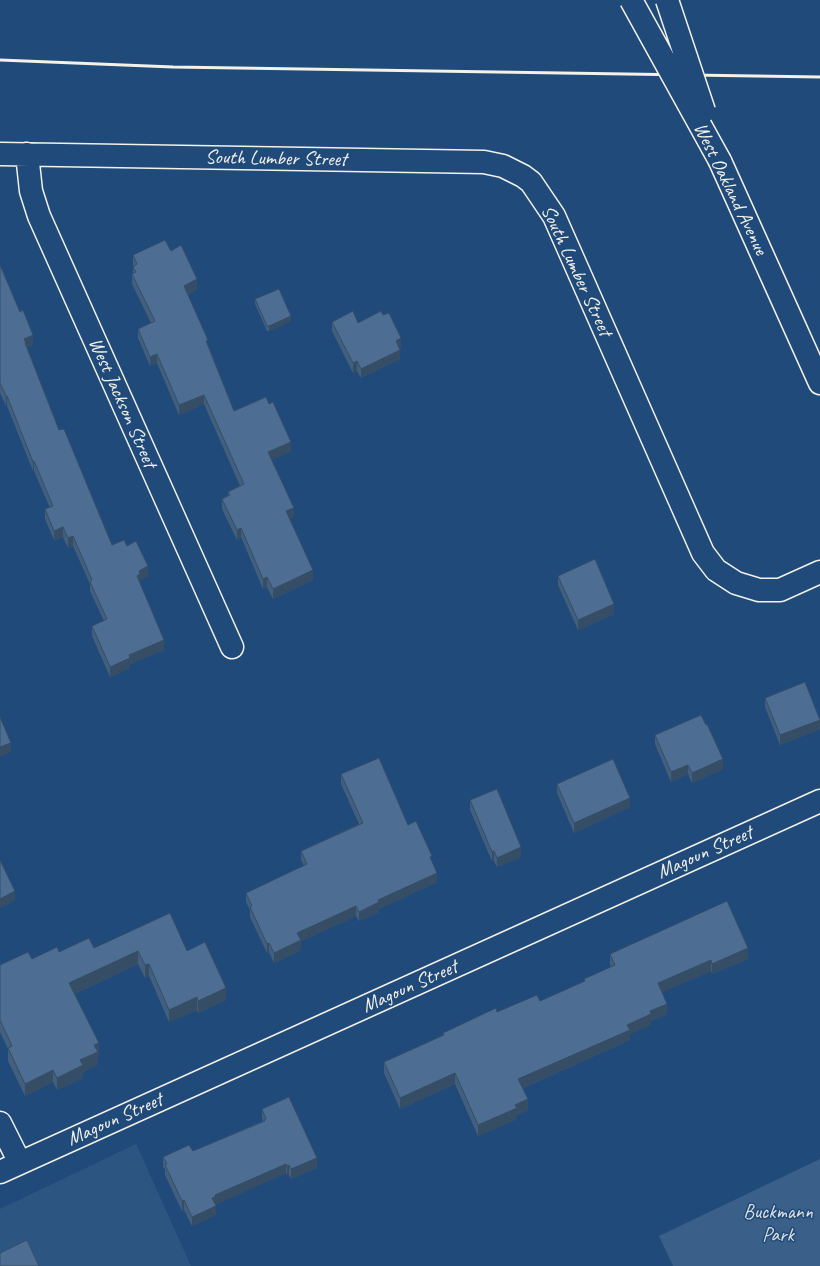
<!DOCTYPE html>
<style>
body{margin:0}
canvas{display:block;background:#1f4a7a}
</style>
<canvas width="820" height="1266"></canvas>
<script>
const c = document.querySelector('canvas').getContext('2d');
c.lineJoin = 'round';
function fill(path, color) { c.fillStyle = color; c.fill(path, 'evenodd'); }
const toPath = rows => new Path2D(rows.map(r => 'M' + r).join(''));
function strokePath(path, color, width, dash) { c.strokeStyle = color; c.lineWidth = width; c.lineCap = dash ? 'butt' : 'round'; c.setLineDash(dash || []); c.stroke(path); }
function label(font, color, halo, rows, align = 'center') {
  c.font = font + ' Caveat,sans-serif'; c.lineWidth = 3; c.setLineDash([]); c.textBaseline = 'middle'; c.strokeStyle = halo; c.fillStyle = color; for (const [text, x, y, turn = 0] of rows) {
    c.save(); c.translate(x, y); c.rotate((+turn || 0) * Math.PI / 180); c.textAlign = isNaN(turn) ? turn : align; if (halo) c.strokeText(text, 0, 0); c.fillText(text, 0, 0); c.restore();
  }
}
const built = toPath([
 [136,1144,191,1266,0,1266,0,1209]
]);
const green = toPath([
 [820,1159,820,1266,673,1266,659,1236]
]);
const street = toPath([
 [0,154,484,162,503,166,523,176,531,182,554,216,703,553,716,570,736,583,759,590,780,590,820,572],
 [27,154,31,191,39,216,232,647],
 [0,1123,20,1163],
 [0,1172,820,801]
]);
const secondary = toPath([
 [720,161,820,383]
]);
const rail = toPath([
 [0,60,173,67,820,77]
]);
const secondaryBridge = toPath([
 [631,0,720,161],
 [667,0,704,111]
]);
const wall = toPath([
 [171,251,197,289,188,294,234,411,291,451,271,460,294,517,289,519,313,580,273,599,267,587,263,589,241,537,237,540,222,509,222,499,228,496,228,492,240,486,204,404,179,415,157,363,150,366,138,338,138,329,151,323,132,284,132,274,133,273,133,267,134,266,133,265,133,255],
 [0,265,33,345,27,347,59,430,112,545,127,546,148,576,140,580,140,583,164,650,130,664,130,668,110,677,92,636,92,626,104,621,90,591,90,584,73,546,68,548,63,537,54,540,45,519,45,509,50,508,34,471,33,471,7,406,6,406,0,393],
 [255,299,291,321,269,331,267,331,255,304],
 [332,322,358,323,401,348,400,349,400,359,361,378,357,371,353,373,332,331],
 [558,576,614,614,578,630,558,585],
 [765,698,820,719,820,729,780,745,765,707],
 [655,735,723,769,692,783,688,774,671,782,655,744],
 [341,774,408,825,432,862,437,882,379,909,379,912,359,921,356,916,301,941,301,950,274,963,269,952,267,953,250,917,250,910,246,902,246,893,304,866,301,860,301,851,359,824,341,784],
 [557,784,630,807,574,833,557,793],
 [470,800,521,857,497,867,494,861,492,861,470,810],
 [94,948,187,951,226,1000,198,1013,197,1010,169,1022,149,976,145,978,138,964,74,994,99,1056,98,1056,98,1064,83,1072,83,1078,57,1090,53,1082,25,1096,8,1061,8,1049,0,1032,0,965,32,959,59,952],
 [610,954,748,959,712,974,711,971,662,992,667,1014,651,1021,651,1025,630,1034,630,1040,523,1088,528,1110,517,1115,517,1119,478,1136,455,1084,400,1109,384,1073,384,1062,443,1035,443,1033,497,1012,540,1001,584,982,584,979,611,967,610,964],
 [262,1109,317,1168,291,1179,289,1175,287,1175,286,1173,216,1204,216,1215,192,1226,184,1210,182,1211,165,1175,165,1169,163,1167,163,1157,193,1151,263,1121,262,1119]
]);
const shadedWall = toPath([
 [197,279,197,289,184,295,184,286],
 [291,316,291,321,269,331,269,326],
 [33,335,33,345,26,348,24,339],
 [401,338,401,348,396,351,396,341],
 [400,350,400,359,361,378,361,369],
 [157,354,157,363,150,366,150,357],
 [357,361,357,371,353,373,353,363],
 [204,395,204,404,179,415,179,405],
 [6,396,7,396,7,406,6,406],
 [291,442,291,451,268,462,268,452],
 [34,461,34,471,33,471,33,462],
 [294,508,294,517,286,521,286,511],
 [63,527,63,537,54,540,54,531],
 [241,528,241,537,237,540,237,530],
 [73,536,73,546,68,548,68,538],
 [148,566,148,576,140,580,140,584,137,576,139,571],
 [313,570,313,580,273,599,273,589],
 [267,577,267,587,263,589,263,579],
 [614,604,614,614,578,630,578,620],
 [164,640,164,650,130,664,130,668,110,677,110,667,129,655],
 [820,720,820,729,780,745,780,735],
 [11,743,11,752,0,757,0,747],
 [723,759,723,769,692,783,692,773],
 [688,765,688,774,671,782,671,772],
 [630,798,630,807,574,833,574,823],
 [521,847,521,857,497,867,497,858],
 [494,851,494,861,492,861,492,852],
 [437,873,437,882,379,909,379,912,359,921,359,912,378,900],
 [15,891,15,901,0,908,0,899],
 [356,906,356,916,301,941,301,950,274,963,274,953,297,933],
 [269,943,269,952,267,953,267,944],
 [748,948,748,959,712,974,712,964],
 [138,951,138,964,69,996,69,983],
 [711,960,711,971,658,994,658,983],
 [149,964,149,976,145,978,145,965],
 [226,988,226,1000,198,1013,198,1001],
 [197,997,197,1010,169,1022,169,1010],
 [667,1004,667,1014,651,1021,651,1025,630,1034,630,1040,518,1090,518,1079,627,1025,650,1011],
 [99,1043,99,1056,98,1056,98,1064,83,1072,83,1078,57,1090,57,1078,94,1045],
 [53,1070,53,1082,25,1096,25,1084],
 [455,1073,455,1084,400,1109,400,1098],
 [528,1099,528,1110,517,1115,517,1119,478,1136,478,1125,515,1105],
 [317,1158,317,1168,291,1179,291,1169],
 [286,1164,286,1173,215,1205,216,1206,216,1215,192,1226,192,1217,215,1195],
 [289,1165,289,1175,287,1175,287,1166],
 [184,1200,184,1210,182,1211,182,1201]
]);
const building = toPath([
 [165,240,171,251,181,245,197,279,184,286,208,340,206,341,234,411,266,397,269,404,273,402,291,442,268,452,294,508,286,511,313,570,273,589,267,577,263,579,241,528,237,530,222,499,230,495,228,492,244,484,204,395,179,405,157,354,150,357,138,329,155,321,132,274,136,272,133,267,137,264,133,255,165,240],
 [0,265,20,312,23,310,33,335,24,339,26,343,25,343,59,430,64,429,112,545,124,540,127,546,136,541,148,566,139,571,140,574,137,576,164,640,129,655,130,658,110,667,92,626,107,619,90,582,92,580,73,536,68,538,63,527,54,531,45,509,53,506,34,461,33,462,7,396,6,396,0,383,0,265],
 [279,289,291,316,269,326,267,326,255,299,279,289],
 [353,311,358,323,381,311,383,315,389,313,401,338,396,341,400,350,361,369,357,361,353,363,332,322,353,311],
 [595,559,614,604,578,620,558,576,595,559],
 [805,682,820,720,780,735,765,698,805,682],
 [701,715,706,725,707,724,723,759,692,773,688,765,671,772,655,735,701,715],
 [0,717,11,743,0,747,0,717],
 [379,758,408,825,416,821,432,856,430,857,437,873,378,900,379,902,359,912,356,906,297,933,301,940,274,953,269,943,267,944,250,907,252,906,246,893,307,864,301,851,363,823,341,774,379,758],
 [613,759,630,798,574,823,557,784,613,759],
 [497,789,521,847,497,858,494,851,492,852,470,800,497,789],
 [0,860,15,891,0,899,0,860],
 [727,901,748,948,712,964,711,960,658,983,667,1004,650,1011,651,1014,627,1025,630,1030,518,1079,528,1099,515,1105,517,1108,478,1125,455,1073,400,1098,384,1062,444,1035,443,1033,496,1008,497,1012,537,995,540,1001,585,981,584,979,615,965,610,954,727,901],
 [170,913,187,951,205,942,226,988,198,1001,197,997,169,1010,149,964,145,965,138,951,69,983,99,1043,94,1045,98,1052,80,1060,83,1065,57,1078,53,1070,25,1084,8,1048,12,1046,0,1020,0,965,28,952,32,959,57,947,59,952,89,938,94,948,170,913],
 [289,1097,317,1158,291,1169,289,1165,287,1166,286,1164,215,1195,215,1197,212,1198,216,1206,192,1217,184,1200,182,1201,165,1165,167,1164,163,1157,189,1145,193,1151,265,1121,264,1120,266,1119,262,1109,289,1097],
 [27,1240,39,1266,0,1266,0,1253,27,1240]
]);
const streetNames = [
 ["South Lumber Street",276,159,1],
 ["West Oakland Avenue",730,189,64],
 ["South Lumber Street",576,271,65],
 ["West Jackson Street",122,403,66],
 ["Magoun Street",705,853,-24],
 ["Magoun Street",410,987,-24],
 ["Magoun Street",115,1120,-24]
];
const parkNames = [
 ["Buckmann",778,1213],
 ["Park",778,1236]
];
fill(built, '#2d5581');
fill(green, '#3a5f88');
strokePath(street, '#f4f1e8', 25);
strokePath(secondary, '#f4f1e8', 25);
strokePath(street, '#1f4a7a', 22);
strokePath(secondary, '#1f4a7a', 22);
strokePath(rail, '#f4f1e8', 3);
strokePath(secondaryBridge, '#f4f1e8', 25, []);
strokePath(secondaryBridge, '#1f4a7a', 22);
fill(wall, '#425f7e');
fill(shadedWall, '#364d66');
fill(building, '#4d6e92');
strokePath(building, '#364d66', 1);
label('20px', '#f4f1e8', '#1f4a7a', streetNames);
label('20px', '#e1e2de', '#1f4a7a', parkNames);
</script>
